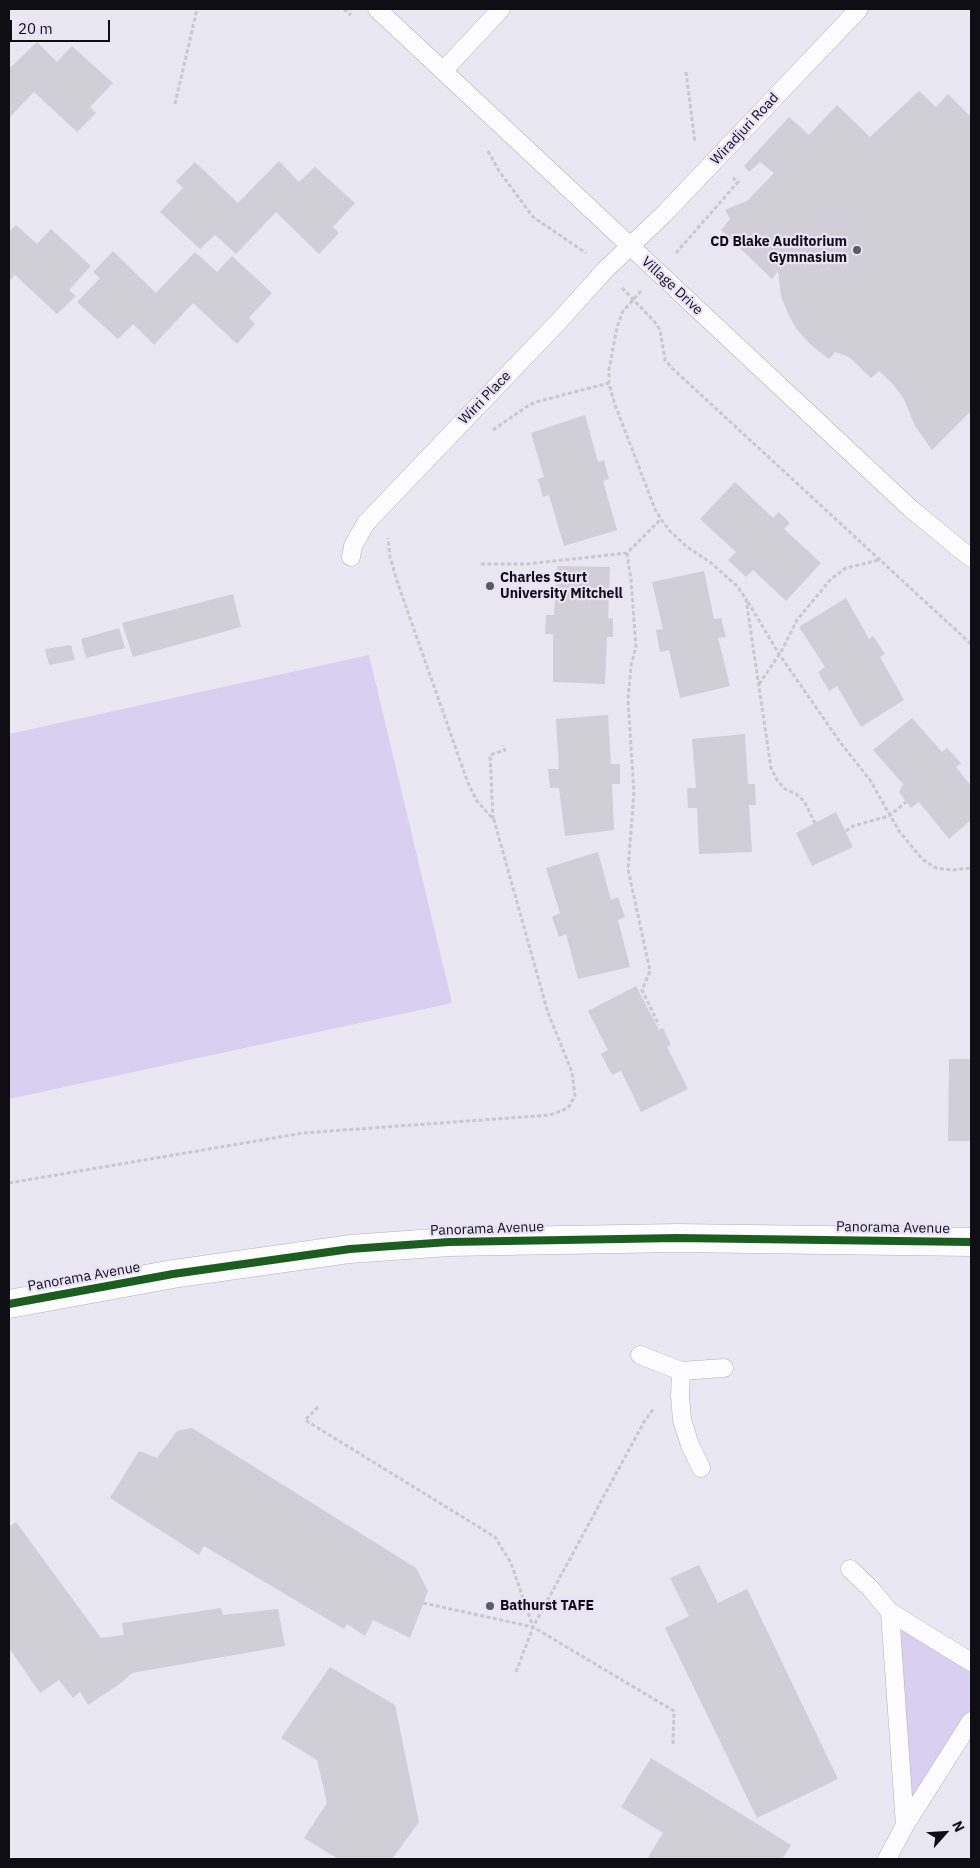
<!DOCTYPE html>
<style>
body{margin:0}
#map{position:relative;width:980px;height:1868px;overflow:hidden;background:#e9e7f2;font-family:"IBM Plex Sans",sans-serif}
canvas{display:block}
.frame{position:absolute;inset:0;border:10px solid #100e15;pointer-events:none}
.north{position:absolute;left:920px;top:1808px;width:50px;height:50px;-webkit-text-stroke:4px #e7e2f6;paint-order:stroke;rotate:64deg;font-size:14px;font-weight:700;line-height:20px;text-align:center;color:#100e15}
.north::after{content:'';display:block;margin:auto;width:18px;height:22px;background:#100e15;clip-path:polygon(50% 0,100% 100%,50% 72%,0 100%)}
.scale{position:absolute;left:10px;top:20px;width:100px;height:22px;box-sizing:border-box;border:2px solid #100e15;border-top:0;padding-left:6px;font-size:15px;line-height:18px;white-space:nowrap;color:#100e15;-webkit-text-stroke:4px #e7e2f6;paint-order:stroke}
</style>
<div id="map">
<canvas width="980" height="1868"></canvas>
<div class="frame"></div>
<div class="north">N</div>
<div class="scale">20 m</div>
</div>
<script>
const c = document.querySelector('canvas').getContext('2d');
c.lineJoin = 'round';
function fill(path, color) { c.fillStyle = color; c.fill(path, 'evenodd'); }
const toPath = rows => new Path2D(rows.map(r => 'M' + r).join(''));
function strokePath(path, color, width, dash) { c.strokeStyle = color; c.lineWidth = width; c.lineCap = dash ? 'butt' : 'round'; c.setLineDash(dash || []); c.stroke(path); }
function label(font, color, halo, rows, align = 'center') {
  c.font = font + ' "IBM Plex Sans",sans-serif'; c.lineWidth = 4.5; c.setLineDash([]); c.textBaseline = 'middle'; c.strokeStyle = halo; c.fillStyle = color; for (const [text, x, y, turn = 0] of rows) {
    c.save(); c.translate(x, y); c.rotate((+turn || 0) * Math.PI / 180); c.textAlign = isNaN(turn) ? turn : align; if (halo) c.strokeText(text, 0, 0); c.fillText(text, 0, 0); c.restore();
  }
}
const green = toPath([
 [369,655,452,1003,9,1099,9,734],
 [890,1612,971,1662,971,1721,905,1825]
]);
const building = toPath([
 [37,42,57,62,72,46,113,83,90,107,96,113,77,132,34,92,9,118,9,69],
 [919,91,936,107,948,94,971,117,971,411,932,450,915,426,904,399,892,383,879,371,871,378,849,357,835,352,829,359,811,345,798,331,789,316,781,296,778,271,772,279,721,230,730,219,725,210,747,201,774,173,760,162,749,172,744,166,789,117,809,135,837,105,870,137],
 [279,161,299,182,315,167,355,203,333,227,339,233,319,254,276,212,236,254,215,235,200,249,160,212,183,188,176,181,195,162,238,203],
 [16,225,37,244,51,229,91,266,69,290,76,296,57,314,15,275,9,281,9,232],
 [113,251,156,293,195,252,217,272,232,256,272,293,249,318,255,324,237,344,193,303,154,345,133,324,118,339,77,302,100,278,93,272],
 [585,415,598,462,604,460,609,479,603,481,617,530,564,546,549,495,543,497,538,479,544,477,531,433],
 [735,482,773,518,779,512,790,523,784,529,821,563,786,601,753,570,746,577,728,560,736,552,700,519],
 [557,566,610,567,608,618,613,619,613,637,607,637,605,684,553,682,553,634,545,634,546,615,554,615],
 [704,571,714,619,721,618,726,637,718,638,730,686,680,698,669,650,660,652,656,630,663,629,652,582],
 [233,594,241,627,133,657,122,623],
 [846,598,869,639,873,636,885,654,880,657,904,700,861,727,837,686,829,691,818,672,825,667,799,627],
 [119,628,125,648,86,658,81,639],
 [71,645,75,660,49,665,45,649],
 [608,715,611,764,620,764,620,784,612,784,614,830,565,836,559,788,550,788,548,769,559,769,556,719],
 [912,718,942,752,947,748,961,763,956,767,971,786,971,820,949,839,919,802,911,808,899,792,903,784,873,750],
 [745,734,748,784,755,784,756,805,749,805,752,852,699,854,697,808,688,808,687,788,696,788,692,739],
 [836,812,853,847,812,866,796,833],
 [598,852,611,900,618,897,625,917,618,920,630,967,578,979,566,934,559,937,552,917,560,913,546,868],
 [636,986,659,1030,663,1028,671,1045,667,1047,688,1089,641,1112,621,1071,612,1075,601,1054,608,1050,588,1011],
 [949,1059,971,1059,971,1141,948,1141],
 [192,1428,416,1568,428,1591,410,1638,373,1620,365,1636,347,1624,344,1629,204,1546,199,1555,110,1498,139,1451,157,1458,177,1431],
 [16,1522,101,1638,124,1635,122,1623,221,1608,223,1615,278,1609,285,1646,132,1673,121,1683,88,1705,80,1692,73,1698,59,1680,40,1693,9,1648,9,1527],
 [699,1565,718,1603,747,1589,838,1779,757,1818,665,1628,689,1616,670,1578],
 [330,1667,395,1705,419,1822,392,1859,338,1859,304,1838,327,1803,317,1760,281,1738],
 [651,1758,791,1845,782,1859,647,1859,663,1833,621,1807]
]);
const path = toPath([
 [344,9,351,15],
 [686,72,695,143],
 [175,104,197,9],
 [488,151,499,171,533,217,586,253],
 [676,253,738,182,733,178],
 [622,288,654,321,660,330,665,360,672,368,971,644],
 [641,291,623,311,617,327,609,370,609,383,614,402,655,509,661,519,669,530,687,547,710,562,737,586,746,599,771,768,777,780,785,789,796,794,804,801,815,823],
 [493,430,529,405,536,402,609,383],
 [627,553,631,580,636,647,631,665,628,700,634,792,628,869,650,971,642,990,659,1025],
 [481,564,527,564,627,553,661,519],
 [748,602,779,654,840,742,870,780,899,831,922,859,936,868,953,870,971,868],
 [759,684,781,652,797,620,831,579,846,568,879,560],
 [493,819,490,755,505,750,503,745],
 [846,831,853,826,889,816,906,802],
 [9,1183,303,1133,550,1115,568,1108,575,1096,572,1072,548,1013,494,820,477,801,468,783,398,584,390,557,388,538],
 [318,1407,305,1420,495,1537,511,1563,533,1627],
 [423,1603,533,1627,674,1711,673,1745],
 [516,1672,533,1627,644,1422,654,1408]
]);
const lane = toPath([
 [377,9,911,509,971,558],
 [443,71,501,9],
 [351,557,353,546,366,523,561,319,605,270,663,215,859,9],
 [640,1355,681,1371,724,1368],
 [681,1371,680,1396,682,1420,690,1445,701,1468],
 [850,1569,870,1588,890,1612,971,1662],
 [890,1612,905,1825],
 [887,1859,905,1825,971,1721]
]);
const secondary = toPath([
 [9,1304,173,1274,350,1249,449,1242,677,1238,971,1242]
]);
const cycleway = toPath([
 [9,1304,173,1274,350,1249,449,1242,677,1238,971,1242]
]);
const markers = [
 [857,250,5,"#5c5a62"],
 [490,586,5,"#5c5a62"],
 [490,1606,5,"#5c5a62"]
];
const streetNames = [
 ["Wiradjuri Road",745,129,-47],
 ["Village Drive",672,286,43],
 ["Wirri Place",485,398,-46],
 ["Panorama Avenue",893,1228,1],
 ["Panorama Avenue",487,1229,-2],
 ["Panorama Avenue",84,1277,-10]
];
const poiNames = [
 ["CD Blake Auditorium",847,242,"right"],
 ["Gymnasium",847,258,"right"],
 ["Charles Sturt",500,578],
 ["University Mitchell",500,594],
 ["Bathurst TAFE",500,1606]
];
fill(green, '#d8cff1');
fill(building, '#d0ced7');
strokePath(lane, '#b2b0b8', 19);
strokePath(secondary, '#b2b0b8', 29);
strokePath(path, '#c9c8cb', 3, [4, 2.5]);
strokePath(lane, '#fcfbfd', 18);
strokePath(secondary, '#fcfbfd', 28);
strokePath(cycleway, '#1b5e20', 8);
for (const [x, y, r, color] of markers) { const dot = new Path2D(); dot.arc(x, y, r, 0, 2 * Math.PI); c.fillStyle = color; c.fill(dot); strokePath(dot, '#e7e2f6', 2); }
label('14px', '#100e15', '#e7e2f6', streetNames);
label('bold 14px', '#100e15', '#e7e2f6', poiNames, 'left');
</script>
